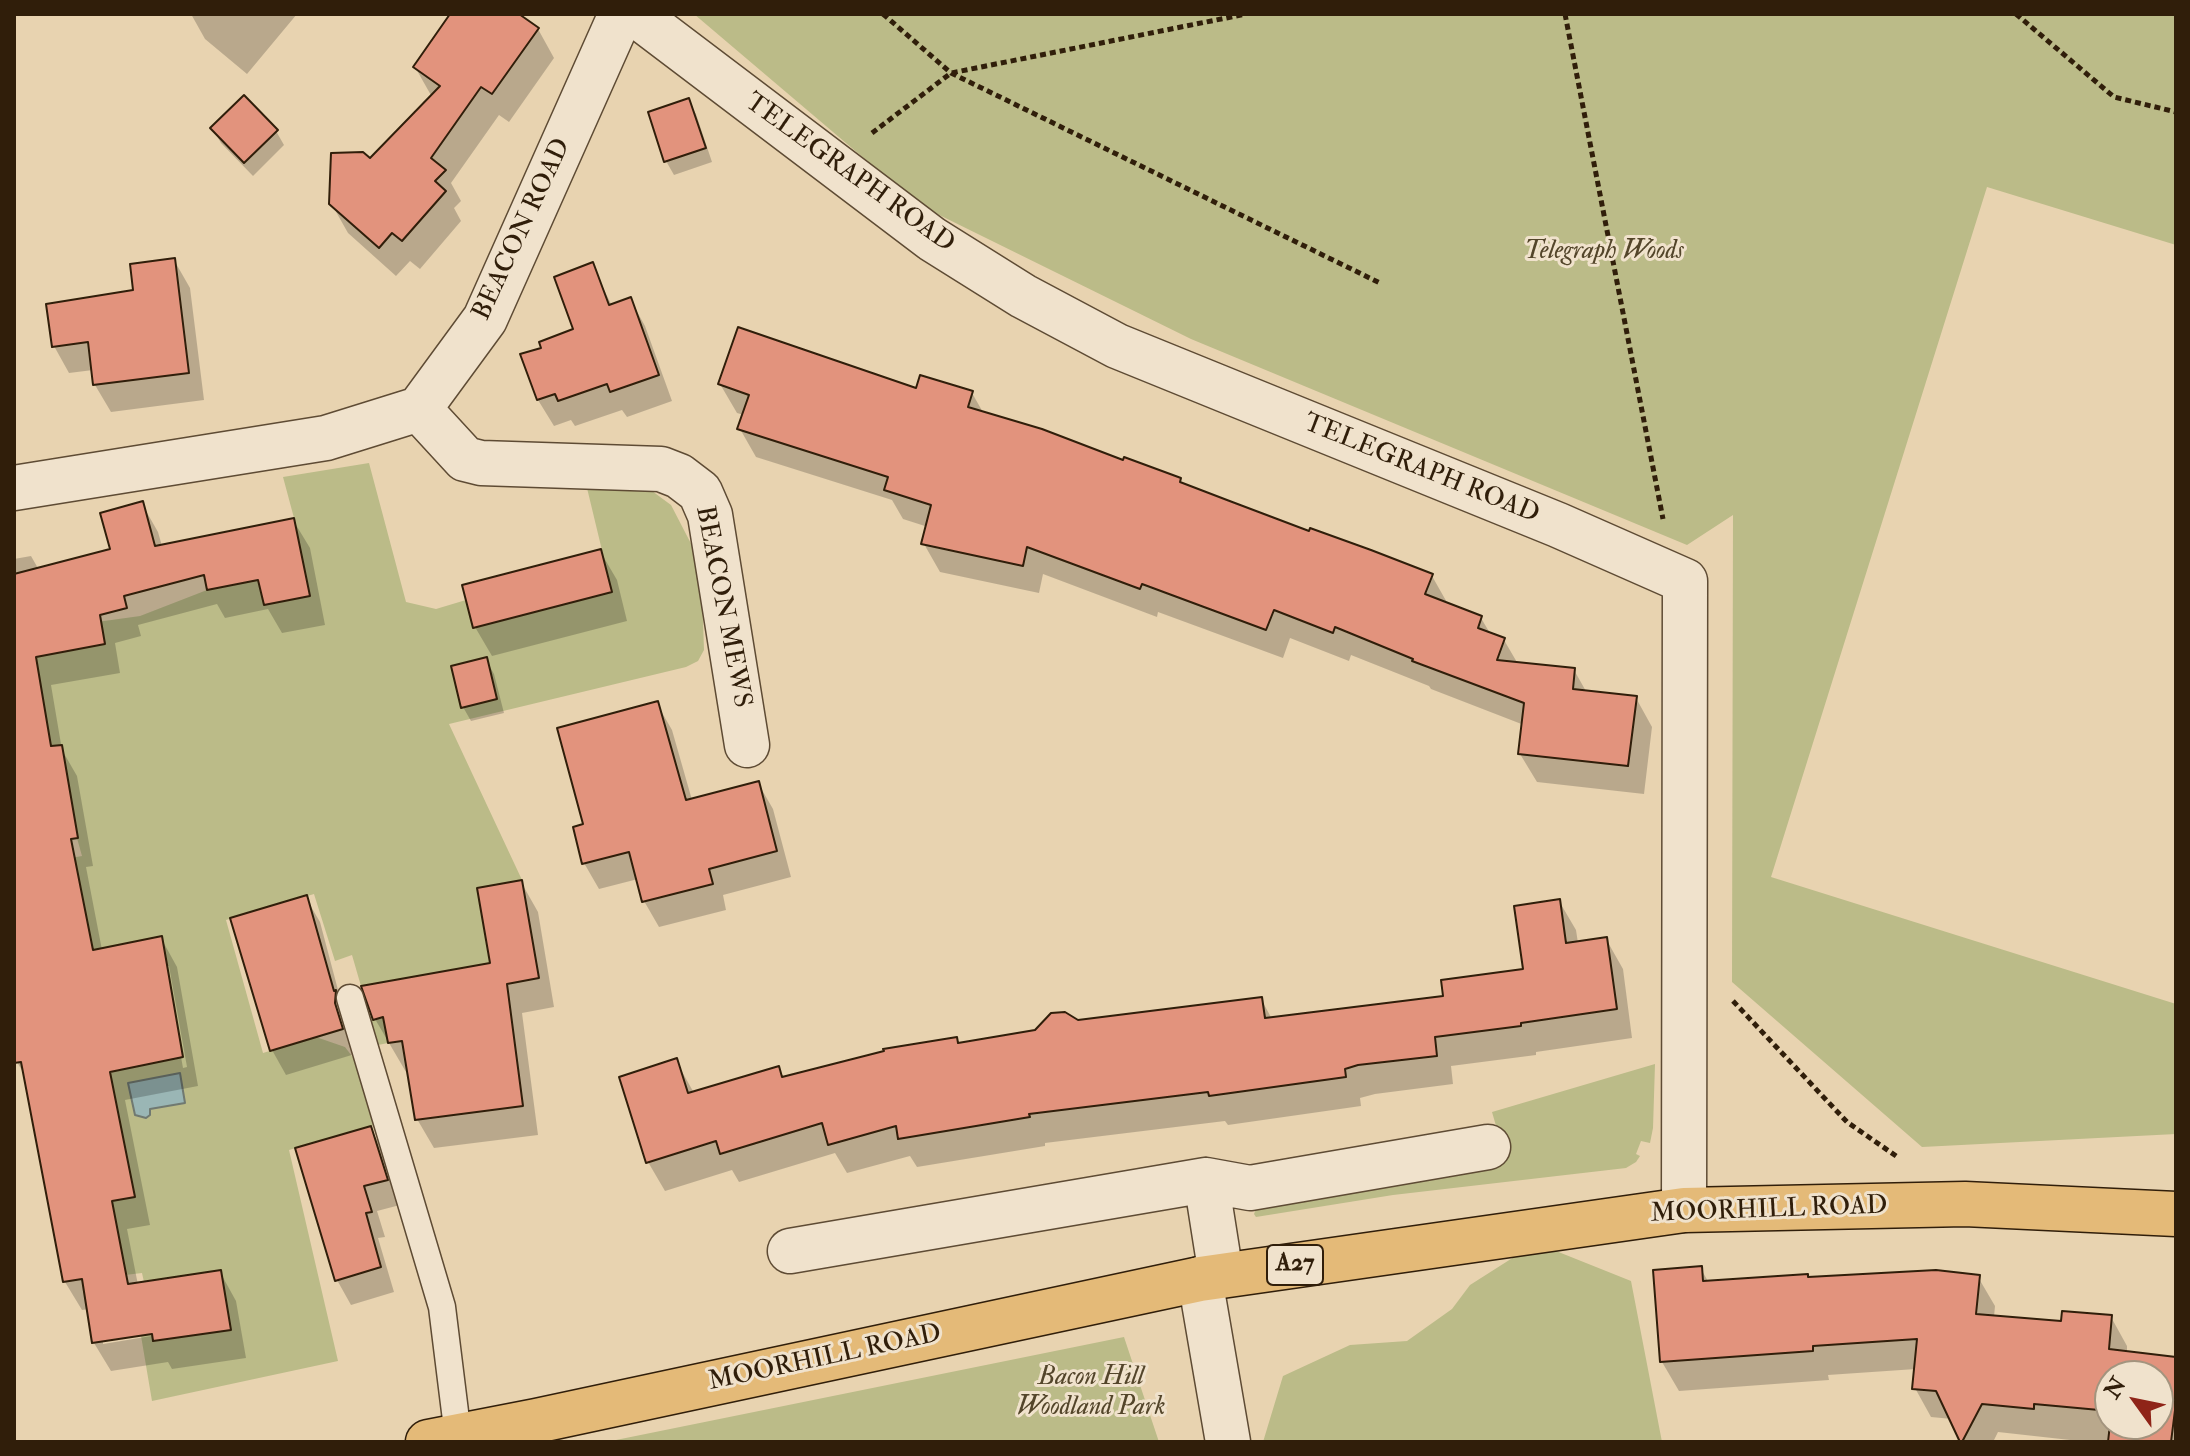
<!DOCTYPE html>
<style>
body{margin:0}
#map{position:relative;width:2190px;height:1456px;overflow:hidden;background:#e8d3b0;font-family:"IM FELL Double Pica",serif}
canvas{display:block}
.frame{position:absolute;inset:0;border:16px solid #301e0a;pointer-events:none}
.north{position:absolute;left:2094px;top:1360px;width:80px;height:80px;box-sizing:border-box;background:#f0e2cc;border:2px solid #a3947e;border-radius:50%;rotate:303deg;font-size:22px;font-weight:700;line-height:32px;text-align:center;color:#301e0a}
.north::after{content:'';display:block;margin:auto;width:28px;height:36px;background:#8f2418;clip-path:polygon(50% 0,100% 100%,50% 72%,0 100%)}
</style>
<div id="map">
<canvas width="2190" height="1456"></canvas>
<div class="frame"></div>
<div class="north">N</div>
</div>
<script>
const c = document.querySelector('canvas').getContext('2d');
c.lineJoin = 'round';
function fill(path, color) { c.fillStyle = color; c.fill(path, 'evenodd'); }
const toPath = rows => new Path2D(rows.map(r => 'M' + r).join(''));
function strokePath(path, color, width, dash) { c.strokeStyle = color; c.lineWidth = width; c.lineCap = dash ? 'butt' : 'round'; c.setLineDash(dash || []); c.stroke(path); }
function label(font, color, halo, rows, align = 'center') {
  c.font = font + ' "IM FELL Double Pica",serif'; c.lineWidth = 6; c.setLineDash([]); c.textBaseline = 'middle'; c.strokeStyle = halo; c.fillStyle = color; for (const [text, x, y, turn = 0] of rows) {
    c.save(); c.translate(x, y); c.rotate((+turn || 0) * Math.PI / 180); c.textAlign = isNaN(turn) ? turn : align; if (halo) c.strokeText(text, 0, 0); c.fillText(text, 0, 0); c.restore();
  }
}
const green = toPath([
 [694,14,2176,14,2176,245,1987,187,1771,877,2176,1004,2176,1134,1922,1147,1732,982,1733,515,1687,545,1191,339,919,205],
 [369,463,406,602,436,609,466,600,473,628,612,592,587,488,648,488,671,505,701,563,704,650,698,661,686,667,449,724,522,880,477,888,493,986,378,984,388,1043,378,1045,352,955,335,961,314,894,226,920,263,1053,316,1037,345,1047,355,1060,378,1124,289,1150,338,1361,152,1401,141,1336,152,1334,154,1341,230,1330,144,1282,142,1273,125,1275,89,1078,112,1073,101,1020,103,977,53,861,82,856,51,746,32,631,140,616,207,590,258,580,264,605,310,596,294,518,283,477],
 [1655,1064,1653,1128,1650,1143,1641,1141,1636,1154,1640,1156,1636,1162,1626,1168,1393,1195,1256,1217,1254,1214,1256,1209,1501,1143,1492,1112],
 [1536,1243,1631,1281,1662,1442,1263,1442,1283,1376,1350,1345,1407,1341,1452,1309,1470,1285],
 [1124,1337,1159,1442,606,1442]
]);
const water = toPath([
 [180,1073,185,1103,150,1109,150,1115,146,1118,135,1115,128,1083,180,1073]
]);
const shadow = toPath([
 [191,14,297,14,247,74,205,39],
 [452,14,516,14,538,29,554,58,509,122,499,115,451,183,461,201,454,208,461,221,420,269,410,261,396,276,348,233,331,203,432,97,415,67],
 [688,100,696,114,712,162,674,175,666,161,650,113],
 [213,129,276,131,284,145,253,176,221,143],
 [174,260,190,288,204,400,111,412,95,385,93,370,69,373,54,346,135,292],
 [592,265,612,306,630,299,645,326,672,401,627,417,622,410,575,426,571,420,554,426,538,400,523,356,543,349,576,330],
 [720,384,972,393,984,414,1180,480,1183,486,1432,576,1449,606,1481,618,1491,635,1504,640,1518,664,1574,670,1587,693,1636,698,1652,727,1644,794,1537,782,1520,754,1524,725,1431,689,1429,686,1351,655,1349,661,1290,638,1283,658,1158,612,1157,617,1043,574,1039,593,940,572,924,544,928,527,903,519,892,500,756,457,740,429,744,415,737,413],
 [142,504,158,532,162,546,293,520,310,548,325,625,282,633,268,609,225,618,217,604,138,625,141,636,115,643,120,673,51,685,62,750,77,776,93,866,86,867,102,950,161,938,177,967,198,1086,125,1100,150,1225,127,1229,138,1285,220,1272,236,1301,246,1358,172,1369,168,1362,111,1371,94,1343,89,1309,82,1310,65,1282,27,1079,17,1062,14,1046,14,559,31,556,39,570,112,551],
 [165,966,169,966,187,1067,183,1068],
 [162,1330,163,1334,103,1344,103,1340],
 [600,551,617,580,627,621,492,656,475,627],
 [486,660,494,674,504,713,471,721,463,707],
 [657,704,672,730,692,800,758,783,773,809,791,877,723,895,726,910,659,927,644,901,638,879,599,889,584,863,586,825],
 [521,882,538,912,554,1007,522,1013,538,1135,434,1148,417,1119,409,1071,406,1072,375,1019,492,965],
 [306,898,320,922,355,1054,286,1075,272,1050],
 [1559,901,1576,930,1578,943,1606,939,1623,969,1632,1038,1536,1052,1536,1055,1451,1066,1453,1084,1375,1094,1360,1098,1361,1106,1228,1125,1225,1121,1045,1143,1045,1146,917,1167,910,1156,847,1173,835,1153,739,1182,732,1170,665,1191,648,1162,676,1061,694,1093,778,1068,784,1079,956,1039,959,1045,1077,1022,1261,999,1272,1019,1445,998,1526,971],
 [370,1128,385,1153,400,1205,377,1211,385,1237,378,1238,394,1292,351,1305,337,1280],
 [1701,1269,1709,1283,1978,1277,1995,1306,1994,1317,2062,1323,2111,1317,2127,1346,2127,1353,2176,1359,2176,1442,2088,1442,1998,1432,1993,1442,1962,1442,1952,1419,1931,1417,1915,1388,1916,1369,1828,1375,1829,1380,1679,1391,1662,1362,1655,1272],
 [2110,1376,2158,1376,2158,1424,2110,1424]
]);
const building = toPath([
 [450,14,519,14,539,28,492,94,481,87,431,158,446,170,435,181,446,191,402,241,392,233,379,248,329,204,331,153,363,152,370,158,440,86,413,67,450,14],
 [244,95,278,130,244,163,210,128,244,95],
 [689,98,706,148,664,162,648,112,689,98],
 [175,258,189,373,93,385,88,342,52,347,46,304,133,290,130,264,175,258],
 [593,262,609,305,631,297,659,375,610,392,607,384,558,401,555,394,537,400,520,354,541,348,539,342,573,329,554,277,593,262],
 [738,327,916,388,920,375,973,391,968,407,1042,429,1123,460,1124,457,1181,478,1180,482,1227,500,1309,531,1310,528,1371,550,1433,574,1425,594,1482,616,1478,628,1505,638,1497,660,1575,668,1573,689,1637,696,1628,766,1518,754,1524,703,1412,661,1413,659,1335,627,1333,633,1274,610,1266,630,1142,584,1140,589,1027,547,1023,566,921,544,931,505,884,490,888,477,737,429,749,395,718,384,738,327],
 [143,501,155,546,294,518,310,596,264,605,258,580,207,590,204,575,124,596,127,608,100,615,105,644,36,657,51,746,62,745,78,838,71,839,93,950,162,936,183,1057,110,1072,135,1197,112,1201,128,1284,221,1270,231,1330,153,1341,152,1334,92,1343,82,1279,63,1282,21,1062,14,1063,14,574,110,549,100,513,143,501],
 [601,549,612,592,473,628,462,585,601,549],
 [487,657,497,699,461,708,451,666,487,657],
 [658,701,686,800,759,781,777,851,709,869,713,884,642,902,629,852,582,864,573,827,583,824,557,728,658,701],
 [522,880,539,978,507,984,523,1106,415,1120,402,1041,388,1043,383,1017,373,1020,361,986,490,963,477,888,522,880],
 [307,895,334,991,336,990,335,1003,343,1029,270,1051,230,918,307,895],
 [1560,899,1566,943,1607,937,1617,1009,1521,1023,1521,1026,1435,1037,1437,1056,1358,1065,1345,1069,1346,1077,1209,1096,1208,1092,1029,1114,1030,1117,898,1139,896,1126,828,1145,822,1123,720,1154,716,1141,646,1163,619,1077,677,1058,688,1093,779,1066,782,1077,884,1051,883,1049,957,1037,958,1043,1035,1030,1051,1013,1065,1012,1078,1020,1262,997,1265,1018,1443,996,1441,980,1523,969,1514,906,1560,899],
 [371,1126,388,1180,364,1186,372,1212,366,1213,381,1267,335,1281,295,1148,371,1126],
 [1702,1266,1703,1281,1808,1274,1808,1277,1936,1270,1980,1275,1976,1314,2061,1321,2062,1311,2112,1315,2109,1349,2176,1357,2176,1402,2171,1442,2108,1442,2110,1424,2158,1424,2158,1376,2110,1376,2110,1411,2034,1404,2034,1409,1982,1404,1962,1442,1960,1442,1936,1391,1912,1389,1917,1339,1813,1346,1813,1351,1660,1362,1653,1270,1702,1266]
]);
const path = toPath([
 [883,14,951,73,1382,284],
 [1565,14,1663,519],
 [2016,14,2114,97,2176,112],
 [872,133,951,73,1246,14],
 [1733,1001,1847,1122,1899,1158]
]);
const service = toPath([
 [350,998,442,1307,458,1436]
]);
const minor = toPath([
 [419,409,465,459,481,463,661,469,679,476,700,492,710,515,747,745],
 [14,488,326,438,419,409,485,319,621,14],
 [1206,1180,1221,1275],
 [790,1251,1206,1180,1250,1188,1488,1147],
 [1200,1279,1228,1442]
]);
const tertiary = toPath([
 [635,14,932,239,1023,296,1117,346,1558,525,1685,581,1684,1210]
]);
const primary = toPath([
 [428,1442,536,1421,1200,1279,1684,1210,1965,1204,2176,1214]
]);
const shields = [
 [1295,1265,56]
];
const shieldNames = [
 ["A27",1295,1265]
];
const streetNames = [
 ["TELEGRAPH ROAD",849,174,36],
 ["BEACON ROAD",523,230,-65],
 ["TELEGRAPH ROAD",1421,470,22],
 ["BEACON MEWS",722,607,79],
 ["MOORHILL ROAD",1769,1211,-2],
 ["MOORHILL ROAD",825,1359,-12]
];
const parkNames = [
 ["Telegraph Woods",1604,252],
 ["Bacon Hill",1091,1378],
 ["Woodland Park",1091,1408]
];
fill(green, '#bb8');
fill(water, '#9ab6b5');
strokePath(water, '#707971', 2);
fill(shadow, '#0003');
fill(building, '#e2937d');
strokePath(building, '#301e0a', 2);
strokePath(service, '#5e4b34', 29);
strokePath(minor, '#5e4b34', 47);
strokePath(tertiary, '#5e4b34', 47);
strokePath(primary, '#301e0a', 47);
strokePath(path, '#301e0a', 5, [6, 4]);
strokePath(service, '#f0e2cc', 26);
strokePath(minor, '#f0e2cc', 44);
strokePath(tertiary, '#f0e2cc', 44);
strokePath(primary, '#e4ba78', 44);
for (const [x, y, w] of shields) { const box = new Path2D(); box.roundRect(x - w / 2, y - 20, w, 40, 6); c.fillStyle = '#f0e2cc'; c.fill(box); strokePath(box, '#301e0a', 2); }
label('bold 24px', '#301e0a', null, shieldNames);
label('26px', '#301e0a', '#f0e2cc', streetNames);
label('italic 26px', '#53452a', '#f0e2cc', parkNames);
</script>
